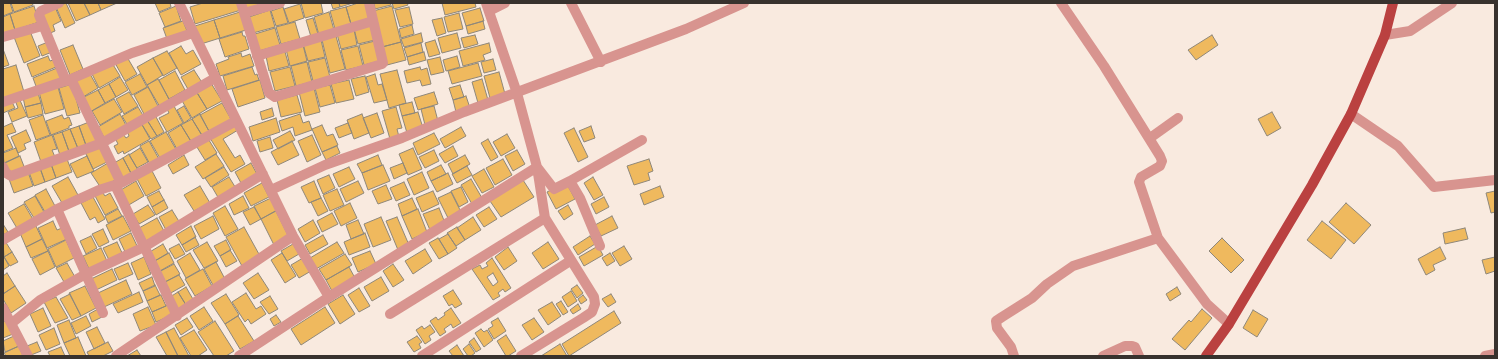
<!DOCTYPE html>
<style>
body{margin:0}
#map{position:relative;width:1498px;height:359px;overflow:hidden;background:#f9eadf;font-family:Jost,sans-serif}
canvas{display:block}
.frame{position:absolute;inset:0;border:4px solid #38322e;pointer-events:none}
</style>
<div id="map">
<canvas width="1498" height="359"></canvas>
<div class="frame"></div>
</div>
<script>
const c = document.querySelector('canvas').getContext('2d');
c.lineJoin = 'round';
function fill(path, color) { c.fillStyle = color; c.fill(path, 'evenodd'); }
const toPath = rows => new Path2D(rows.map(r => 'M' + r).join(''));
function strokePath(path, color, width, dash) { c.strokeStyle = color; c.lineWidth = width; c.lineCap = dash ? 'butt' : 'round'; c.setLineDash(dash || []); c.stroke(path); }
const building = toPath([
 [3,3,10,3,13,12,3,16,3,3],
 [11,3,32,3,33,5,14,12,11,3],
 [66,3,75,23,65,28,56,7,66,3],
 [68,3,84,3,90,15,76,21,68,3],
 [84,3,98,3,101,10,90,15,84,3],
 [98,3,117,3,101,10,98,3],
 [155,3,170,3,171,7,159,12,155,3],
 [203,3,238,3,241,10,195,24,190,7,203,3],
 [245,3,262,3,247,10,245,3],
 [301,3,321,3,323,13,305,18,301,3],
 [331,3,339,3,340,7,333,9,331,3],
 [339,3,353,3,340,7,339,3],
 [358,3,365,3,370,19,351,24,346,7,358,3],
 [374,3,390,3,391,5,375,9,374,3],
 [392,3,407,3,408,5,394,9,392,3],
 [442,3,475,3,476,7,445,15,442,3],
 [300,4,304,18,289,23,284,9,300,4],
 [34,6,39,22,15,30,10,14,34,6],
 [176,6,181,21,165,27,159,13,176,6],
 [392,6,401,42,382,47,373,11,392,6],
 [55,7,61,21,53,25,55,31,48,34,40,14,55,7],
 [283,7,288,23,276,26,271,11,283,7],
 [346,7,351,24,335,29,330,11,346,7],
 [409,7,413,24,400,27,395,10,409,7],
 [480,8,484,21,466,26,462,13,480,8],
 [270,10,275,27,253,33,249,17,270,10],
 [240,12,246,30,220,38,214,20,240,12],
 [329,12,334,30,319,35,314,17,329,12],
 [459,13,463,29,448,32,444,17,459,13],
 [10,14,15,30,3,35,3,17,10,14],
 [313,18,318,34,311,37,306,20,313,18],
 [442,18,446,33,437,36,432,20,442,18],
 [214,20,220,38,201,44,195,26,214,20],
 [183,21,187,31,167,39,163,28,183,21],
 [483,21,485,29,468,34,466,26,483,21],
 [295,22,300,39,281,44,276,27,295,22],
 [371,25,375,40,358,44,354,29,371,25],
 [412,25,414,34,401,38,399,29,412,25],
 [275,28,280,45,259,51,255,34,275,28],
 [354,29,357,45,341,49,337,34,354,29],
 [30,31,40,56,24,63,14,37,30,31],
 [242,32,243,36,245,36,249,49,225,57,219,39,242,32],
 [421,33,423,42,404,47,401,39,421,33],
 [457,33,461,48,442,53,438,38,457,33],
 [475,35,478,44,464,48,461,38,475,35],
 [1212,35,1218,45,1196,60,1188,50,1212,35],
 [336,36,345,69,330,73,322,40,336,36],
 [321,40,325,57,308,61,303,44,321,40],
 [435,40,440,54,429,57,425,43,435,40],
 [375,41,380,61,364,65,359,45,375,41],
 [48,42,52,52,42,56,38,46,48,42],
 [401,42,406,60,387,65,382,47,401,42],
 [421,43,423,52,407,57,404,48,421,43],
 [489,43,491,52,483,55,485,60,463,66,459,51,489,43],
 [73,45,83,69,70,75,60,50,73,45],
 [303,45,307,61,290,66,286,49,303,45],
 [181,46,186,54,193,50,201,64,181,75,169,53,181,46],
 [358,46,363,66,346,70,341,50,358,46],
 [3,49,9,65,3,67,3,49],
 [167,51,177,68,163,76,153,58,167,51],
 [285,52,289,66,269,71,266,56,285,52],
 [424,52,426,60,409,65,407,57,424,52],
 [241,53,242,57,250,54,254,66,220,76,216,64,229,59,228,57,241,53],
 [48,56,50,61,53,60,56,67,32,77,27,64,48,56],
 [457,56,460,67,446,71,443,60,457,56],
 [127,57,137,74,125,81,115,63,127,57],
 [440,57,444,72,431,75,427,60,440,57],
 [153,58,163,75,147,85,137,67,153,58],
 [325,58,330,77,313,81,308,62,325,58],
 [493,59,496,70,484,73,481,62,493,59],
 [307,62,312,82,296,86,291,66,307,62],
 [112,63,120,76,99,88,92,74,112,63],
 [478,63,482,76,452,84,448,71,478,63],
 [16,65,24,92,3,98,3,69,16,65],
 [252,67,255,75,257,74,259,80,227,90,223,76,252,67],
 [290,67,295,86,275,91,270,72,290,67],
 [420,67,421,70,427,68,431,84,422,86,420,80,407,83,404,71,420,67],
 [57,68,61,79,37,89,33,78,57,68],
 [194,70,203,84,189,91,181,77,194,70],
 [397,70,406,103,389,108,380,74,397,70],
 [175,71,185,90,169,99,159,80,175,71],
 [499,72,505,94,490,98,484,76,499,72],
 [90,74,98,88,83,97,75,80,90,74],
 [140,74,147,87,132,95,125,82,140,74],
 [375,74,378,85,382,84,387,100,374,103,366,77,375,74],
 [365,76,369,92,356,96,351,79,365,76],
 [120,77,128,90,116,97,109,84,120,77],
 [158,79,170,101,160,107,147,85,158,79],
 [482,79,488,100,478,103,472,82,482,79],
 [260,80,265,98,238,107,232,89,260,80],
 [349,80,354,99,336,103,331,84,349,80],
 [211,83,222,101,207,109,196,91,211,83],
 [72,84,80,113,67,116,59,88,72,84],
 [109,84,116,97,105,103,98,90,109,84],
 [330,85,335,103,320,107,315,88,330,85],
 [460,85,464,97,453,100,449,88,460,85],
 [58,87,64,109,45,114,39,92,58,87],
 [148,87,159,108,145,116,134,95,148,87],
 [314,88,320,112,305,116,299,92,314,88],
 [98,90,105,103,90,112,82,98,98,90],
 [196,91,207,109,192,118,181,99,196,91],
 [129,92,138,106,124,114,116,99,129,92],
 [434,92,438,104,418,110,414,98,434,92],
 [38,93,41,103,25,107,23,97,38,93],
 [297,95,302,112,281,117,277,100,297,95],
 [466,96,470,108,456,112,453,100,466,96],
 [19,98,27,116,12,122,8,112,18,108,15,100,19,98],
 [114,99,122,112,100,125,92,111,114,99],
 [11,100,15,108,3,113,3,104,11,100],
 [412,102,415,113,402,116,399,105,412,102],
 [41,103,43,114,28,118,25,107,41,103],
 [222,103,232,121,210,133,200,115,222,103],
 [174,106,183,123,167,132,159,118,169,113,167,109,174,106],
 [184,106,191,118,184,123,177,110,184,106],
 [434,106,438,121,425,125,421,109,434,106],
 [138,107,144,117,128,126,122,116,138,107],
 [396,107,402,128,397,129,399,137,390,139,382,111,396,107],
 [272,108,274,116,262,120,260,112,272,108],
 [418,112,423,128,407,133,402,116,418,112],
 [1272,112,1281,128,1267,136,1258,119,1272,112],
 [377,113,384,133,371,138,363,118,377,113],
 [120,114,127,127,105,139,98,127,120,114],
 [200,114,210,133,203,137,192,119,200,114],
 [300,114,303,123,309,121,312,130,295,136,293,127,282,131,279,121,300,114],
 [362,114,369,133,354,139,347,120,362,114],
 [43,115,50,135,36,140,29,120,43,115],
 [62,115,64,119,69,117,72,125,69,126,69,128,51,135,46,121,62,115],
 [155,115,164,132,157,136,147,120,155,115],
 [276,118,280,132,253,141,249,127,276,118],
 [192,119,203,137,192,143,181,125,192,119],
 [147,120,157,136,151,139,141,123,147,120],
 [89,122,98,144,87,148,79,126,89,122],
 [12,123,16,132,7,135,13,148,3,152,3,127,12,123],
 [141,123,150,139,124,154,123,151,118,154,114,146,118,144,115,138,123,134,126,138,129,136,127,131,141,123],
 [234,123,238,130,223,139,235,158,240,155,245,164,231,172,210,138,234,123],
 [348,123,352,133,339,138,335,128,348,123],
 [181,125,192,143,178,151,168,133,181,125],
 [322,125,327,136,333,134,338,145,322,152,312,129,322,125],
 [79,126,87,148,79,151,70,129,79,126],
 [591,126,595,138,584,142,579,131,591,126],
 [461,127,466,136,445,148,440,139,461,127],
 [574,128,588,157,578,162,564,133,574,128],
 [70,129,79,151,70,154,62,132,70,129],
 [26,130,31,141,24,144,26,149,18,153,11,137,26,130],
 [290,131,295,140,278,149,273,140,290,131],
 [62,132,70,154,61,158,53,135,62,132],
 [166,132,177,151,161,160,150,141,166,132],
 [434,133,440,144,418,155,413,143,434,133],
 [507,134,515,148,501,156,493,142,507,134],
 [52,135,57,149,52,150,55,157,41,162,34,142,52,135],
 [312,135,321,155,307,162,298,141,312,135],
 [207,137,217,153,205,160,195,144,207,137],
 [270,137,273,148,260,152,257,141,270,137],
 [488,139,498,157,491,161,481,143,488,139],
 [149,141,160,161,151,166,140,146,149,141],
 [292,141,299,155,278,165,271,152,292,141],
 [99,145,107,162,93,169,85,152,99,145],
 [337,146,340,153,326,160,322,152,337,146],
 [453,146,458,156,445,163,439,154,453,146],
 [16,148,19,156,4,163,3,153,16,148],
 [140,148,148,162,137,168,129,155,140,148],
 [413,148,422,169,408,175,399,154,413,148],
 [434,150,439,161,425,168,419,157,434,150],
 [517,150,525,164,513,171,505,156,517,150],
 [129,154,139,172,132,175,123,158,129,154],
 [216,154,224,166,203,179,195,167,216,154],
 [184,155,189,165,173,174,168,165,184,155],
 [378,155,382,165,362,173,357,164,378,155],
 [465,155,470,164,453,174,448,164,465,155],
 [20,156,25,169,11,175,5,163,20,156],
 [87,156,94,171,77,178,70,164,87,156],
 [123,158,132,175,124,180,114,163,123,158],
 [67,159,72,172,56,178,51,164,67,159],
 [503,159,512,175,495,185,486,168,503,159],
 [649,159,653,171,648,173,650,180,634,185,627,166,649,159],
 [108,163,117,179,101,188,91,173,108,163],
 [251,163,257,174,241,183,235,172,251,163],
 [403,163,407,173,394,179,390,168,403,163],
 [51,164,56,178,45,182,40,168,51,164],
 [383,165,390,181,368,190,362,173,383,165],
 [441,165,446,174,431,181,427,172,441,165],
 [467,166,472,175,457,183,452,174,467,166],
 [224,167,229,175,211,187,205,178,224,167],
 [349,167,355,179,339,187,333,174,349,167],
 [40,168,45,182,34,186,29,172,40,168],
 [151,169,161,188,146,196,136,177,151,169],
 [484,169,494,187,482,193,472,176,484,169],
 [28,172,33,186,14,193,9,179,28,172],
 [422,172,429,188,414,195,407,179,422,172],
 [448,173,453,184,437,192,431,181,448,173],
 [329,175,335,188,323,194,317,180,329,175],
 [68,177,78,195,62,203,52,186,68,177],
 [229,177,237,190,219,199,212,187,229,177],
 [593,177,603,195,594,200,584,183,593,177],
 [471,179,482,198,472,204,461,185,471,179],
 [523,180,534,197,501,217,490,201,523,180],
 [136,181,144,196,127,206,119,191,136,181],
 [314,181,321,198,309,203,301,187,314,181],
 [358,181,364,193,346,202,340,189,358,181],
 [404,182,410,195,396,201,390,188,404,182],
 [262,183,269,197,251,206,244,193,262,183],
 [386,185,392,199,378,204,372,191,386,185],
 [200,186,210,203,194,211,184,195,200,186],
 [568,186,575,199,556,209,547,192,553,189,568,186],
 [660,186,664,197,644,205,640,194,660,186],
 [461,187,468,202,459,207,451,191,461,187],
 [46,189,55,206,45,212,35,195,46,189],
 [337,189,344,205,330,211,323,195,337,189],
 [101,190,105,196,110,193,118,208,105,215,94,194,101,190],
 [159,191,164,200,152,207,147,197,159,191],
 [433,191,439,204,422,212,416,198,433,191],
 [1495,191,1495,212,1491,213,1486,193,1495,191],
 [451,192,461,212,448,218,438,198,451,192],
 [35,196,44,212,34,218,24,202,35,196],
 [243,196,249,208,234,215,229,204,243,196],
 [93,197,105,219,98,223,95,217,90,220,81,203,93,197],
 [604,197,609,207,596,214,591,204,604,197],
 [271,198,277,210,261,219,254,206,271,198],
 [321,198,328,211,318,216,311,202,321,198],
 [412,198,417,209,402,216,398,204,412,198],
 [164,200,168,208,156,215,152,207,164,200],
 [350,203,357,218,341,226,334,211,350,203],
 [1346,203,1371,225,1354,244,1329,222,1346,203],
 [24,204,34,221,18,230,8,213,24,204],
 [148,205,155,215,139,224,133,214,148,205],
 [568,205,573,214,564,220,558,211,568,205],
 [225,206,238,229,225,236,213,213,225,206],
 [254,207,261,219,250,225,243,212,254,207],
 [489,207,497,219,484,227,476,215,489,207],
 [439,208,445,223,430,230,423,214,439,208],
 [118,209,122,216,108,223,105,216,118,209],
 [418,209,427,232,412,239,402,216,418,209],
 [172,210,180,223,166,230,159,217,172,210],
 [276,211,289,237,274,245,261,219,276,211],
 [332,213,338,224,322,232,317,221,332,213],
 [123,216,131,231,113,240,106,225,123,216],
 [213,216,219,229,201,239,194,226,213,216],
 [612,216,618,228,601,236,595,225,612,216],
 [381,217,391,240,373,247,364,224,381,217],
 [397,217,409,245,398,250,386,221,397,217],
 [473,217,481,230,465,240,457,228,473,217],
 [157,218,164,231,146,241,139,228,157,218],
 [313,220,320,233,305,242,298,229,313,220],
 [358,220,364,234,351,239,346,225,358,220],
 [53,221,57,230,62,228,67,239,47,248,38,228,53,221],
 [1322,221,1346,240,1331,259,1307,240,1322,221],
 [3,224,8,232,3,235,3,224],
 [36,226,42,239,26,247,20,233,36,226],
 [191,226,196,237,182,245,176,235,191,226],
 [244,227,260,256,242,266,226,237,244,227],
 [457,227,465,240,456,246,447,233,457,227],
 [1465,228,1468,239,1445,244,1443,233,1465,228],
 [103,229,109,242,99,247,92,234,103,229],
 [131,233,138,248,126,254,119,239,131,233],
 [365,233,370,247,349,255,344,242,365,233],
 [448,234,457,248,448,254,439,239,448,234],
 [323,235,328,244,310,254,305,245,323,235],
 [91,236,97,248,86,254,80,241,91,236],
 [590,236,595,244,578,255,573,247,590,236],
 [195,237,199,245,186,252,182,245,195,237],
 [438,238,448,254,439,259,429,243,438,238],
 [1222,238,1244,260,1231,273,1209,251,1222,238],
 [42,239,48,251,31,258,26,247,42,239],
 [66,240,74,258,56,267,48,249,66,240],
 [226,240,231,250,220,256,214,246,226,240],
 [5,241,12,252,4,257,3,242,5,241],
 [117,242,123,255,110,262,103,248,117,242],
 [207,242,218,261,204,268,193,250,207,242],
 [337,242,344,253,316,269,310,258,337,242],
 [548,242,559,259,543,269,532,253,548,242],
 [163,244,168,253,153,262,148,253,163,244],
 [179,244,185,254,175,259,169,249,179,244],
 [293,244,299,254,287,261,281,251,293,244],
 [598,246,603,255,584,266,579,257,598,246],
 [624,246,632,259,620,266,612,253,624,246],
 [508,247,517,261,504,270,495,257,508,247],
 [1440,247,1446,259,1433,265,1435,270,1426,275,1418,259,1440,247],
 [101,248,107,261,89,269,83,256,101,248],
 [425,249,432,261,413,274,405,261,425,249],
 [230,250,237,261,226,267,220,256,230,250],
 [48,251,55,267,40,275,32,259,48,251],
 [370,251,376,264,358,272,352,258,370,251],
 [12,252,18,262,10,266,4,257,12,252],
 [169,253,174,263,158,272,153,262,169,253],
 [190,253,200,270,186,278,177,261,190,253],
 [282,253,296,276,285,283,271,260,282,253],
 [610,253,615,261,607,266,602,258,610,253],
 [345,254,352,265,326,280,319,269,345,254],
 [3,255,9,266,3,270,3,255],
 [144,257,151,274,138,280,131,263,144,257],
 [1495,257,1495,271,1486,274,1482,260,1495,257],
 [303,258,311,271,299,278,291,265,303,258],
 [492,258,511,288,505,292,503,289,498,293,500,296,493,300,472,269,480,265,482,269,488,266,486,263,492,258],
 [493,273,498,282,493,286,487,277,493,273],
 [216,262,225,279,213,285,204,269,216,262],
 [67,263,75,277,64,282,56,268,67,263],
 [128,263,133,274,119,280,114,269,128,263],
 [174,264,180,274,163,283,157,273,174,264],
 [393,264,404,280,393,287,383,271,393,264],
 [349,267,355,278,332,291,326,280,349,267],
 [112,269,117,280,96,290,91,279,112,269],
 [203,269,212,286,195,296,185,279,203,269],
 [7,273,15,286,3,294,3,276,7,273],
 [258,273,269,290,254,299,243,283,258,273],
 [179,275,185,285,169,294,163,283,179,275],
 [152,277,155,286,143,291,139,283,152,277],
 [381,277,389,291,372,301,364,287,381,277],
 [126,280,132,294,104,307,98,293,126,280],
 [155,285,160,295,147,301,143,291,155,285],
 [577,285,583,293,577,298,571,289,577,285],
 [15,286,26,303,11,313,3,299,3,294,15,286],
 [85,286,96,308,81,316,69,293,85,286],
 [186,287,194,301,186,305,178,292,186,287],
 [1177,287,1181,294,1170,301,1166,294,1177,287],
 [359,288,370,306,359,312,348,295,359,288],
 [453,290,462,304,455,308,452,304,449,306,443,296,453,290],
 [571,291,577,301,568,307,562,297,571,291],
 [139,292,143,302,118,313,113,304,139,292],
 [178,292,186,305,177,310,170,297,178,292],
 [246,293,256,309,261,306,266,314,251,324,248,319,245,322,232,302,246,293],
 [70,294,81,316,72,320,60,299,70,294],
 [226,294,239,315,225,324,211,303,226,294],
 [611,294,616,302,608,307,602,299,611,294],
 [161,295,166,306,152,312,147,301,161,295],
 [343,295,355,314,340,324,328,304,343,295],
 [583,295,587,300,581,304,578,299,583,295],
 [270,296,278,309,269,314,260,302,270,296],
 [56,297,68,318,55,323,44,302,56,297],
 [561,301,568,312,563,315,556,304,561,301],
 [552,302,561,316,548,325,538,310,552,302],
 [578,304,581,309,573,314,570,310,578,304],
 [168,305,172,315,156,322,152,312,168,305],
 [148,307,156,325,140,331,133,314,148,307],
 [204,307,213,321,199,330,190,316,204,307],
 [325,307,335,323,301,345,291,329,325,307],
 [43,308,51,326,38,332,30,314,43,308],
 [451,308,461,323,453,328,451,324,444,329,446,332,440,336,430,321,436,317,438,320,445,315,444,313,451,308],
 [98,309,102,317,92,322,89,314,98,309],
 [1202,309,1212,318,1185,350,1172,339,1189,320,1191,322,1202,309],
 [1253,310,1268,319,1257,337,1243,328,1253,310],
 [614,311,621,323,569,356,562,344,614,311],
 [276,315,281,322,274,326,270,319,276,315],
 [86,316,91,326,76,334,71,323,86,316],
 [238,316,254,341,240,349,225,324,238,316],
 [187,318,193,327,181,335,175,325,187,318],
 [498,318,506,331,494,339,488,329,493,326,491,322,498,318],
 [534,318,544,332,532,340,522,325,534,318],
 [7,320,13,334,3,338,3,322,7,320],
 [69,320,76,338,64,343,57,325,69,320],
 [215,321,234,351,226,356,214,356,198,332,215,321],
 [430,325,435,332,429,336,431,340,425,344,416,330,422,326,424,329,430,325],
 [97,327,105,343,94,349,86,332,97,327],
 [54,328,60,344,46,350,39,335,54,328],
 [174,328,189,356,178,356,166,332,174,328],
 [481,329,484,332,487,330,493,340,484,347,475,333,481,329],
 [194,330,207,350,198,356,191,356,180,338,194,330],
 [166,332,178,356,167,356,156,337,166,332],
 [506,335,516,351,508,356,506,356,497,341,506,335],
 [14,336,19,346,5,352,3,341,14,336],
 [417,336,422,342,419,344,421,348,414,352,407,342,417,336],
 [78,337,86,356,70,356,64,343,78,337],
 [474,338,481,349,476,352,469,342,474,338],
 [37,342,41,351,31,355,27,346,37,342],
 [108,342,113,351,103,356,89,356,87,352,108,342],
 [469,344,475,353,471,356,468,356,463,349,469,344],
 [560,344,567,356,541,356,560,344],
 [457,345,464,356,453,356,449,351,457,345],
 [19,346,23,356,6,356,4,353,19,346],
 [61,347,65,356,50,356,48,352,61,347],
 [137,350,141,356,127,356,137,350]
]);
const minor = toPath([
 [59,3,41,11,39,15,66,81],
 [179,3,293,236,329,297],
 [241,3,269,93,275,97,382,64,383,63,369,3],
 [571,3,601,62],
 [1061,3,1104,66,1160,156,1162,161,1160,166,1141,177,1139,182,1158,238,1207,304,1229,324],
 [489,11,505,3],
 [244,13,280,3],
 [1385,35,1410,31,1452,3],
 [3,37,42,26],
 [257,56,373,21],
 [71,79,121,183],
 [3,102,71,79,132,53,193,33],
 [1351,114,1398,146,1434,187,1495,180],
 [1150,138,1178,118],
 [3,167,6,173,11,176,102,143,215,78],
 [537,167,554,189,570,181,580,198,600,246],
 [570,181,642,140],
 [115,185,177,316],
 [271,190,325,165,402,138,464,112,686,29,744,3],
 [57,209,103,313],
 [3,240,57,209,99,190,121,183,236,121],
 [3,308,28,356],
 [390,314,545,218],
 [12,323,40,300,84,275,144,247,263,174],
 [116,356,293,236],
 [239,356,329,297,537,167,517,93,486,3],
 [422,356,570,261],
 [521,356,583,318,592,312,595,304,594,297,545,218,537,167],
 [1014,356,1011,347,997,328,996,321,1002,317,1032,298,1047,284,1073,266,1158,238],
 [1103,356,1125,346,1132,346,1135,347,1139,356],
 [1485,356,1495,354]
]);
const major = toPath([
 [1206,356,1229,324,1312,185,1351,114,1385,35,1393,3]
]);
fill(building, '#efb95e');
strokePath(building, '#8f8779', 1);
strokePath(minor, '#d8948f', 10);
strokePath(major, '#ba4140', 10);
</script>
